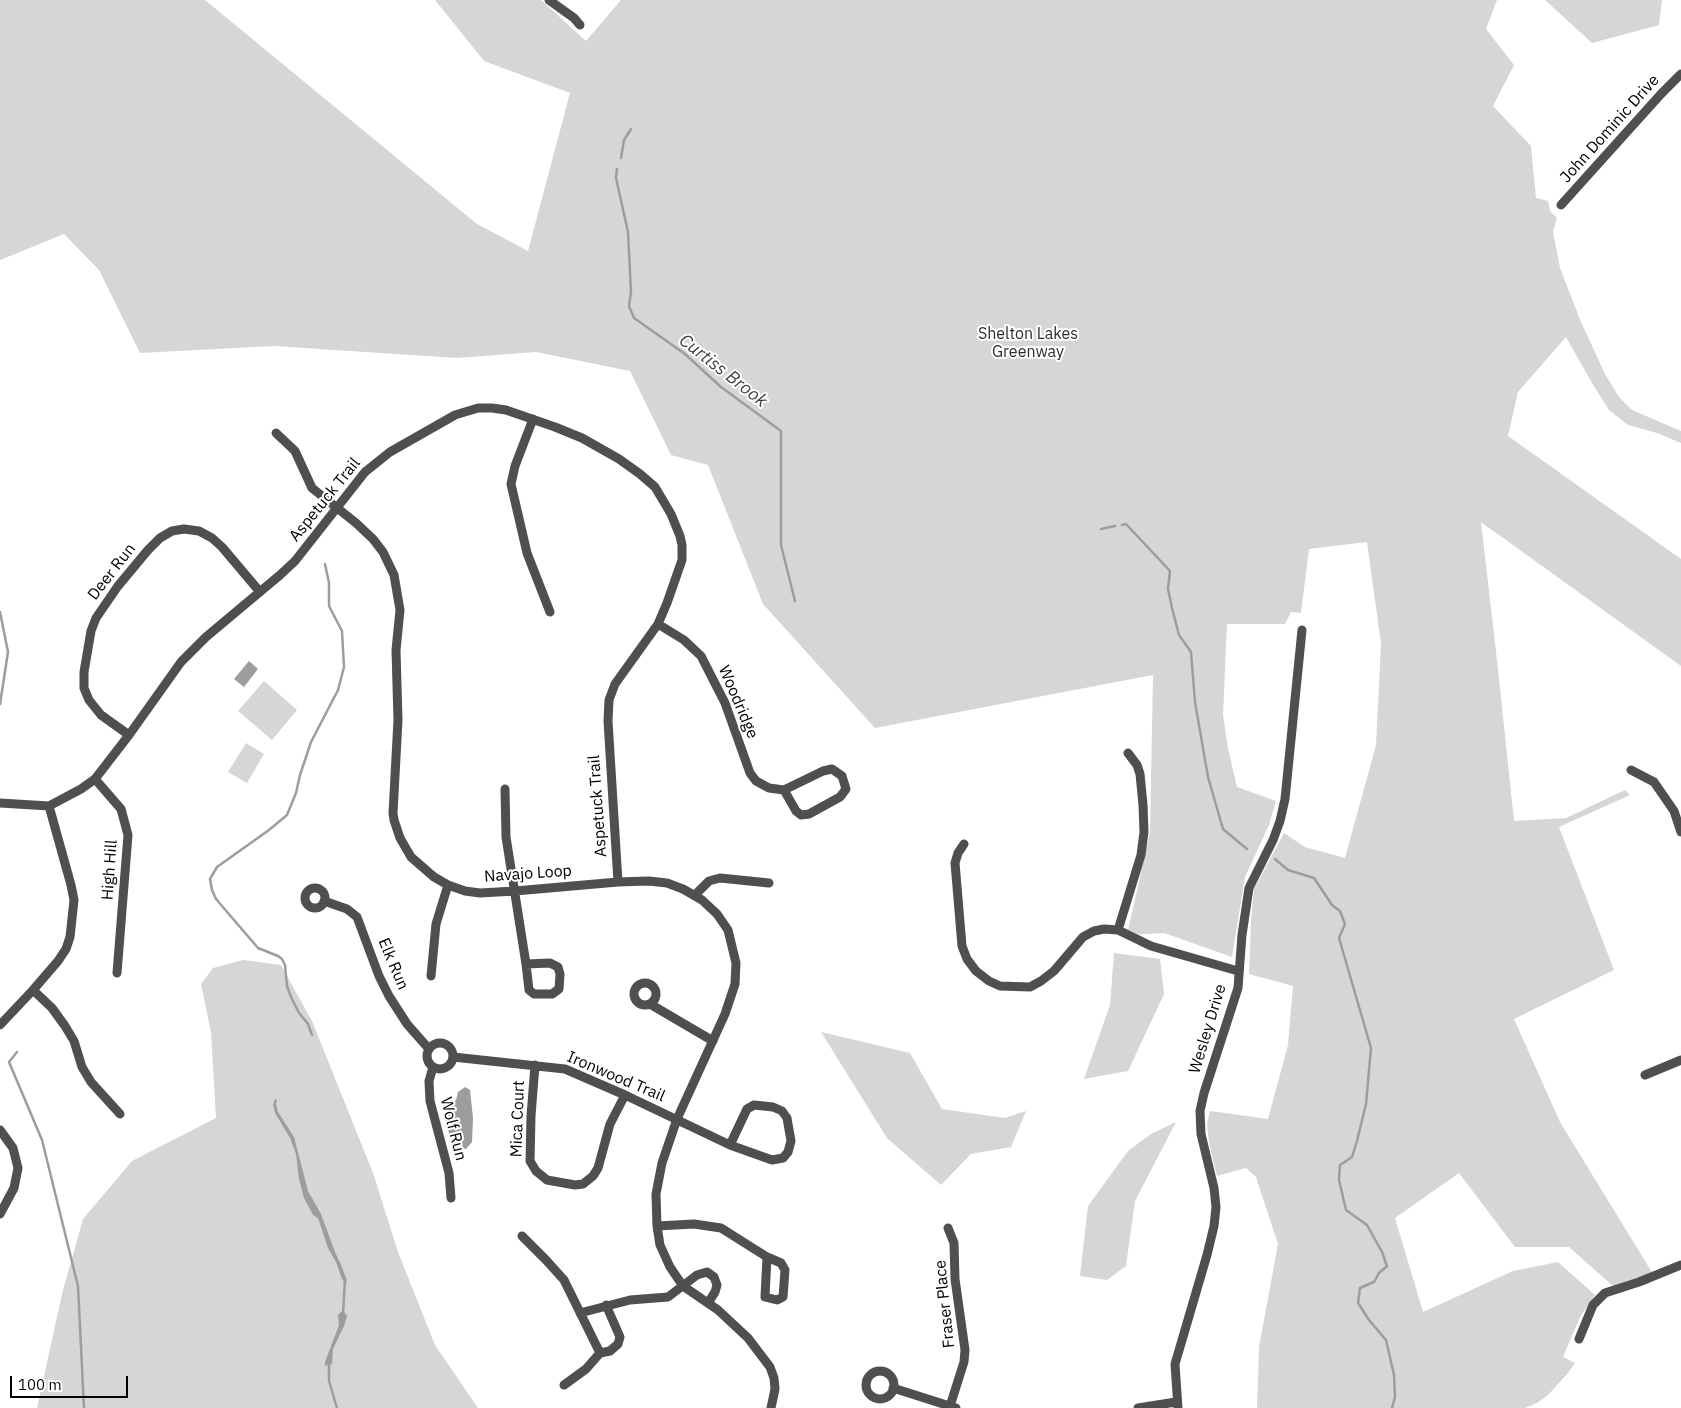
<!DOCTYPE html>
<style>
body{margin:0}
#map{position:relative;width:1681px;height:1408px;overflow:hidden;background:#fff;font-family:"IBM Plex Sans",sans-serif}
canvas{display:block}
.scale{position:absolute;left:10px;top:1376px;width:118px;height:22px;box-sizing:border-box;border:2px solid #000;border-top:0;padding-left:6px;font-size:15px;line-height:18px;white-space:nowrap;color:#000;-webkit-text-stroke:4px #fff;paint-order:stroke}
</style>
<div id="map">
<canvas width="1681" height="1408"></canvas>
<div class="scale">100 m</div>
</div>
<script>
const c = document.querySelector('canvas').getContext('2d');
c.lineJoin = 'round';
function fill(path, color) { c.fillStyle = color; c.fill(path, 'evenodd'); }
const toPath = rows => new Path2D(rows.map(r => 'M' + r).join(''));
function strokePath(path, color, width, dash) { c.strokeStyle = color; c.lineWidth = width; c.lineCap = dash ? 'butt' : 'round'; c.setLineDash(dash || []); c.stroke(path); }
function label(font, color, halo, rows, align = 'center') {
  c.font = font + ' "IBM Plex Sans",sans-serif'; c.lineWidth = 4; c.setLineDash([]); c.textBaseline = 'middle'; c.strokeStyle = halo; c.fillStyle = color; for (const [text, x, y, turn = 0] of rows) {
    c.save(); c.translate(x, y); c.rotate((+turn || 0) * Math.PI / 180); c.textAlign = isNaN(turn) ? turn : align; if (halo) c.strokeText(text, 0, 0); c.fillText(text, 0, 0); c.restore();
  }
}
const green = toPath([
 [0,0,205,0,477,224,528,251,570,93,484,61,435,0,541,0,586,41,621,0,1497,0,1486,29,1514,65,1493,106,1531,146,1536,198,1548,201,1550,211,1557,218,1553,232,1560,268,1581,322,1605,374,1619,397,1632,410,1681,431,1681,443,1657,433,1628,425,1609,410,1592,383,1566,337,1518,392,1508,436,1681,559,1681,666,1481,522,1498,669,1514,821,1566,818,1625,790,1630,795,1559,827,1614,970,1514,1019,1560,1122,1653,1274,1614,1287,1569,1247,1515,1247,1459,1173,1395,1218,1423,1312,1513,1271,1558,1262,1595,1295,1581,1315,1563,1357,1575,1363,1568,1373,1548,1395,1537,1403,1525,1408,1257,1408,1259,1347,1278,1244,1256,1177,1246,1168,1217,1176,1209,1143,1207,1124,1210,1111,1268,1119,1288,1045,1293,986,1249,974,1251,920,1254,889,1284,833,1305,847,1345,858,1376,745,1381,644,1367,542,1309,549,1301,613,1291,612,1285,624,1227,624,1223,715,1228,748,1237,787,1276,801,1269,825,1245,877,1232,957,1164,933,1127,935,1150,832,1153,675,875,728,763,604,708,465,671,455,630,371,536,352,457,358,274,346,140,353,99,270,64,234,0,260],
 [1545,0,1662,0,1659,25,1592,43],
 [264,681,297,710,272,740,238,711],
 [246,743,264,754,247,783,228,772],
 [1114,953,1160,959,1164,994,1128,1071,1084,1079,1110,1005],
 [243,960,281,965,312,1021,373,1173,398,1252,435,1345,478,1408,37,1408,62,1294,83,1219,132,1161,216,1118,211,1032,201,984,213,968],
 [821,1032,910,1053,942,1109,1005,1118,1026,1111,1011,1147,971,1154,941,1185,887,1138],
 [1176,1122,1135,1201,1126,1266,1107,1280,1080,1276,1088,1206,1128,1151,1151,1134]
]);
const water = toPath([
 [249,661,258,669,244,687,234,679],
 [465,1087,470,1090,473,1118,472,1142,466,1149,461,1148,451,1139,445,1121,446,1111,456,1100,458,1092],
 [275,1099,277,1100,276,1104,278,1112,294,1137,308,1191,321,1214,335,1252,342,1267,347,1281,346,1283,342,1279,336,1262,328,1248,318,1218,313,1215,304,1198,299,1179,296,1154,290,1138,275,1113,273,1105],
 [341,1312,344,1312,347,1316,344,1326,333,1349,332,1364,325,1366,325,1362,339,1325,338,1315]
]);
const stream = toPath([
 [621,158,624,140,631,129],
 [617,169,616,178,628,232,631,292,629,306,634,318,685,354,721,387,781,431,781,545,795,601],
 [1122,525,1126,524,1170,571,1168,589,1172,608,1179,635,1191,652,1195,702,1208,777,1223,829,1247,849],
 [1101,529,1115,526],
 [0,612,8,652,0,704],
 [1275,859,1288,870,1314,878,1332,905,1340,911,1345,924,1339,938,1371,1048,1366,1104,1357,1141,1352,1157,1340,1165,1339,1180,1346,1210,1367,1225,1382,1252,1387,1266,1379,1273,1374,1282,1360,1288,1358,1303,1369,1320,1386,1340,1394,1375,1395,1397,1392,1408],
 [312,1035,308,1024,299,1013,291,997,287,986,285,965,282,959,278,956,258,948,216,899,212,890,210,879,217,867,269,830,287,815,296,793,300,775,311,742,338,690,344,667,342,631,329,606,329,583,325,564],
 [17,1052,9,1062,42,1140,78,1286,84,1408],
 [343,1314,345,1279],
 [329,1362,329,1381,337,1408]
]);
const minor = toPath([
 [549,0,574,18,580,25],
 [1561,205,1661,94,1681,74],
 [533,419,515,466,511,484,527,553,550,612],
 [276,433,295,451,312,488,356,523,373,539,383,552,394,575,400,610,396,650,398,720,393,813,394,820,400,838,411,857,434,877,448,885,465,891,480,893,515,891,618,882,649,881,667,883,683,889,702,900,717,914,728,930,736,963,735,984,725,1014,677,1119,662,1163,656,1194,657,1226,660,1245,670,1267,683,1286,718,1310,748,1338,770,1367,774,1378,775,1389,771,1408],
 [658,624,684,640,701,656,725,703,750,773,756,781,769,788,784,790,823,771,832,769,842,776,846,789,840,797,809,814,801,815,796,811,784,790],
 [129,735,101,715,89,700,84,688,84,672,91,631,96,618,118,586,148,550,160,538,172,531,184,529,199,531,212,538,222,547,260,592],
 [1631,770,1654,782,1674,811,1681,832],
 [95,779,121,809,128,835,117,973],
 [505,789,506,837,526,964,529,990,534,994,552,994,559,989,560,974,558,967,550,963,526,964],
 [0,803,49,806,81,789,95,779,129,735,181,662,206,637,280,575,295,561,365,472,390,452,455,415,478,408,492,408,506,410,555,427,582,438,619,459,640,474,655,487,671,514,680,536,682,545,682,560,667,603,658,624,615,684,609,700,608,721,618,882],
 [964,844,958,853,955,863,962,946,967,959,976,971,989,981,1000,986,1030,987,1041,981,1054,971,1083,937,1094,931,1104,929,1118,930,1151,946,1238,971],
 '305 898a10 10 0 1 1 20 0a10 10 0 1 1-20 0Z',
 [695,895,709,881,720,878,769,883],
 [324,901,347,909,357,917,379,976,389,996,407,1024,429,1049],
 [1118,930,1141,855,1144,832,1143,805,1140,774,1137,765,1128,753],
 [431,976,436,924,448,885],
 '634 994a11 11 0 1 1 22 0a11 11 0 1 1-22 0Z',
 [33,990,52,1008,65,1026,74,1041,82,1067,91,1082,120,1114],
 [650,1004,713,1041],
 [0,1025,33,990,58,961,66,949,70,937,74,900,71,885,49,806],
 '427 1056a13 13 0 1 1 26 0a13 13 0 1 1-26 0Z',
 [453,1057,565,1069,625,1095,730,1145,772,1160,783,1158,788,1152,791,1141,787,1118,782,1111,773,1107,754,1105,747,1109,730,1145],
 [535,1065,531,1116,530,1161,536,1171,547,1180,575,1185,583,1184,593,1176,598,1168,610,1124,625,1095],
 [433,1067,429,1081,430,1101,449,1173,451,1198],
 [1645,1075,1681,1060],
 [0,1130,13,1148,18,1168,14,1188,0,1214],
 [657,1226,694,1224,721,1228,767,1257],
 [948,1228,954,1243,955,1279,965,1350,964,1362,950,1406],
 [522,1236,546,1260,564,1280,600,1353],
 [767,1257,781,1263,785,1270,783,1297,777,1300,765,1297,767,1257],
 [580,1313,630,1300,668,1297,697,1275,707,1272,714,1277,717,1285,715,1292,708,1303],
 [1579,1339,1593,1305,1605,1293,1639,1282,1681,1265],
 '866 1385a14 14 0 1 1 28 0a14 14 0 1 1-28 0Z',
 [564,1385,586,1369,600,1353,610,1351,618,1344,620,1337,606,1305],
 [893,1388,956,1408],
 [1138,1408,1176,1402],
 [1178,1408,1175,1364,1207,1255,1214,1226,1216,1207,1214,1188,1201,1134,1200,1111,1204,1093,1238,988,1242,935,1249,888,1273,840,1280,821,1285,799,1302,630]
]);
const streetNames = [
 ["John Dominic Drive",1610,129,-48],
 ["Aspetuck Trail",325,500,-51],
 ["Deer Run",112,572,-52],
 ["Woodridge",738,702,67],
 ["Aspetuck Trail",598,806,-94],
 ["High Hill",110,870,-86],
 ["Navajo Loop",528,874,-4],
 ["Elk Run",393,964,67],
 ["Wesley Drive",1208,1029,-73],
 ["Ironwood Trail",616,1077,23],
 ["Mica Court",518,1119,-88],
 ["Wolf Run",453,1129,76],
 ["Fraser Place",945,1304,-96]
];
const parkNames = [
 ["Shelton Lakes",1028,334],
 ["Greenway",1028,352]
];
const waterNames = [
 ["Curtiss Brook",723,371,38]
];
fill(green, '#d6d6d6');
fill(water, '#9d9d9d');
strokePath(stream, '#9d9d9d', 2.5);
strokePath(minor, '#4f4f4f', 9);
label('16px', '#000', '#fff', streetNames);
label('16px', '#2d2d2d', '#fff', parkNames);
label('italic 18px', '#3e3e3e', '#fff', waterNames);
</script>
